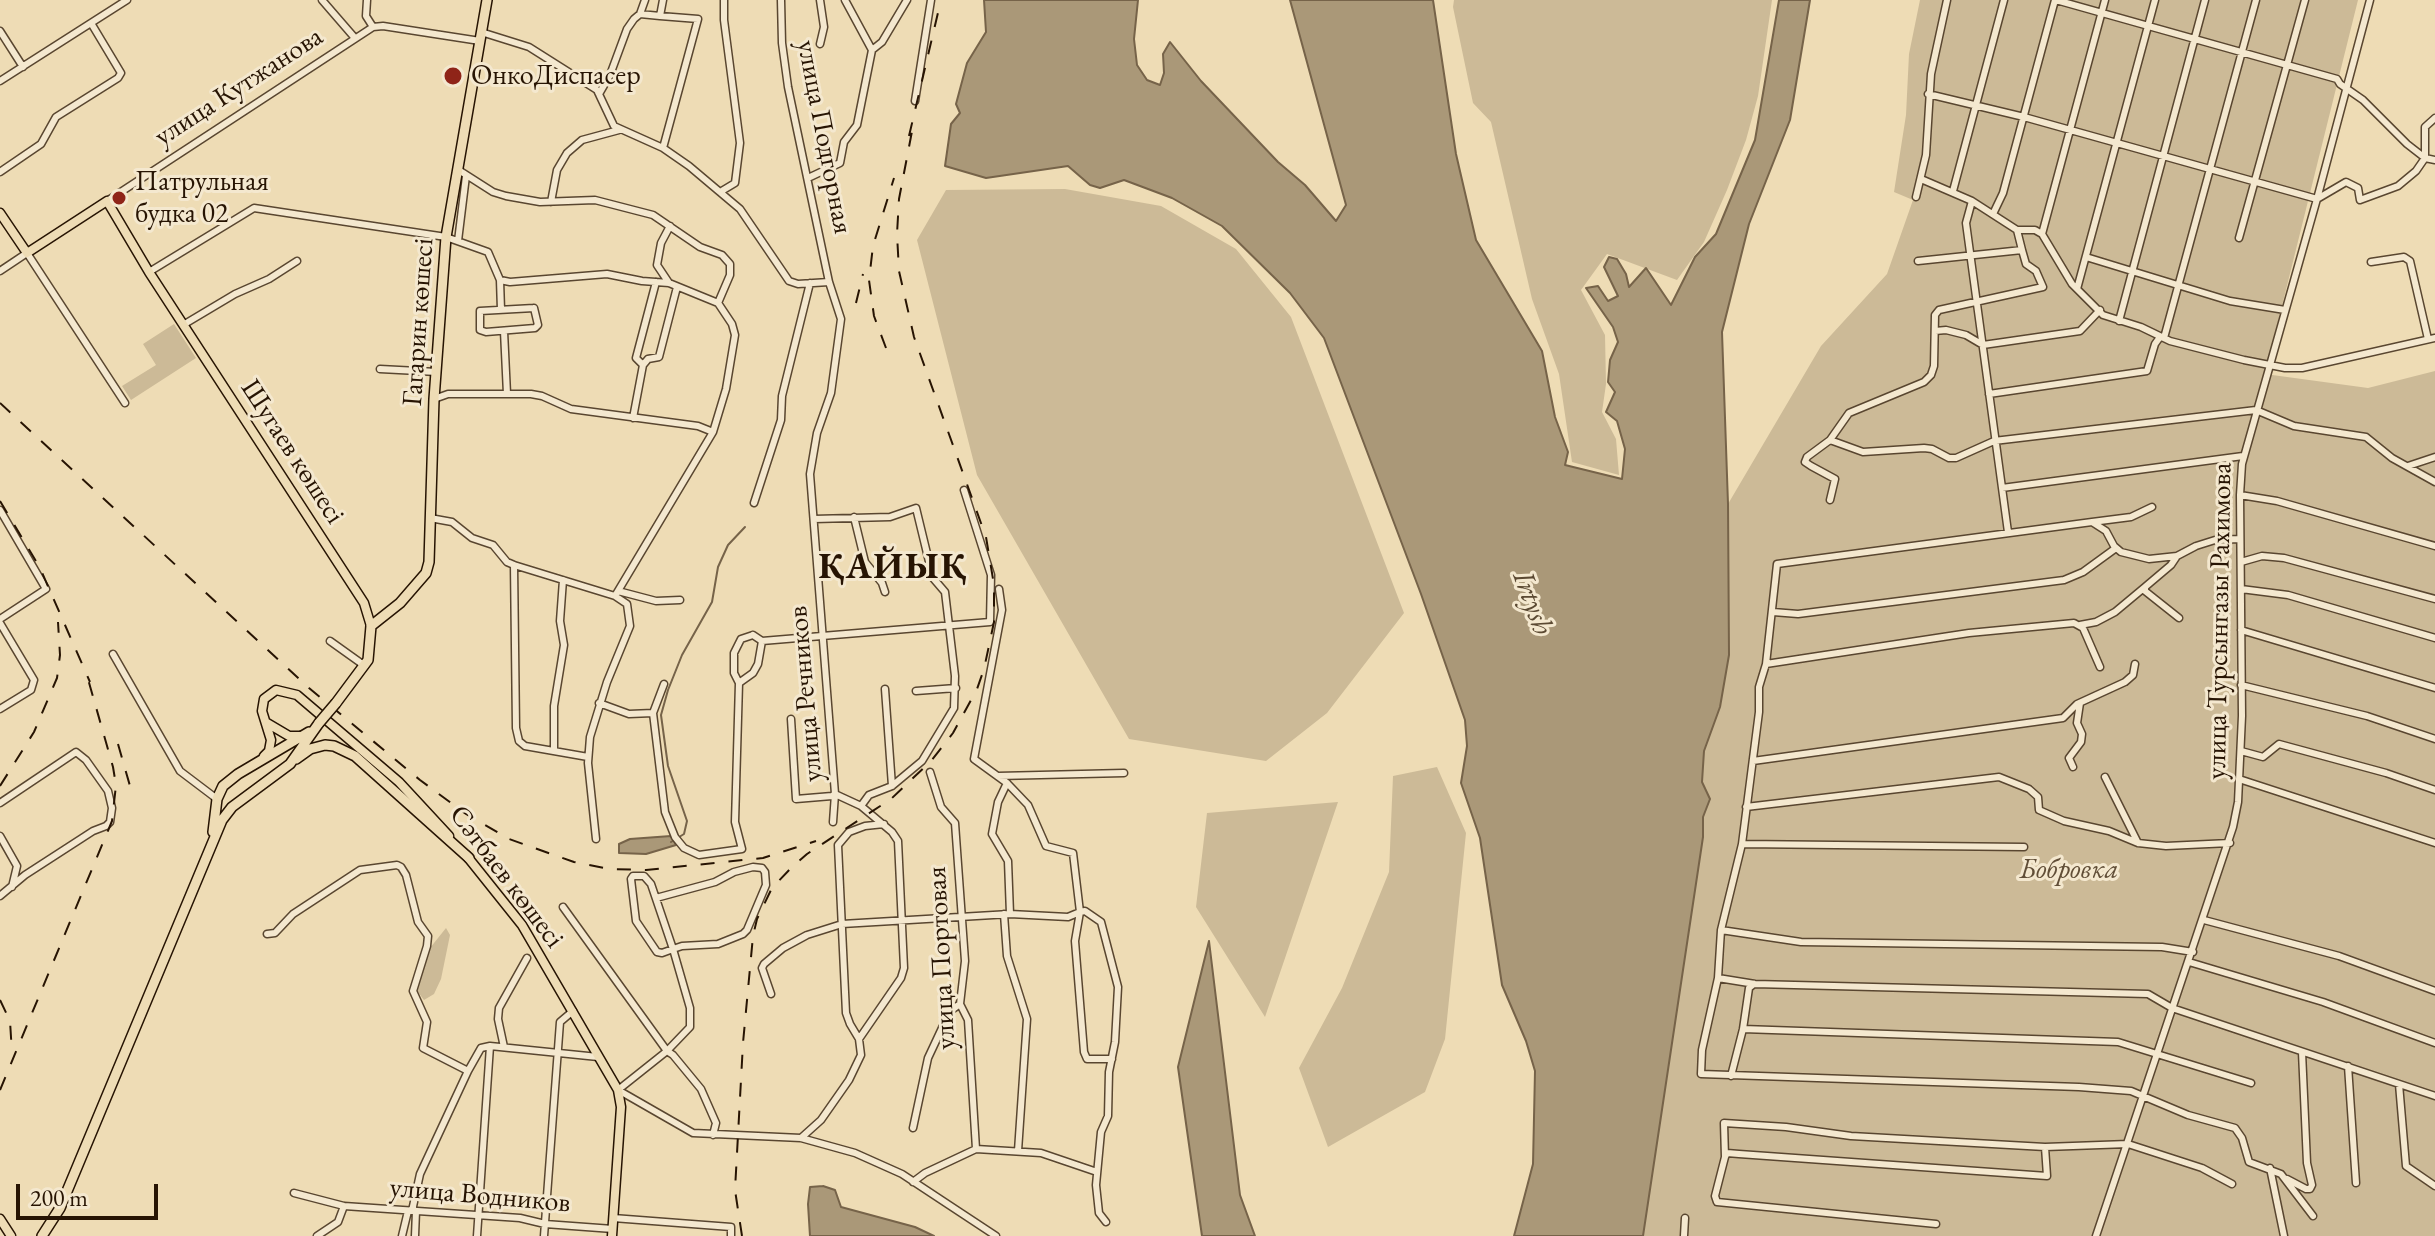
<!DOCTYPE html>
<meta charset="utf-8">
<style>
body{margin:0}
#map{position:relative;width:2435px;height:1236px;overflow:hidden;background:#eedcb5;font-family:"EB Garamond",serif}
canvas{display:block}
.scale{position:absolute;left:16px;top:1184px;width:142px;height:36px;box-sizing:border-box;border:4px solid #271403;border-top:0;padding-left:10px;font-size:24px;line-height:28px;white-space:nowrap;color:#271403;-webkit-text-stroke:6px #f4e8cf;paint-order:stroke}
</style>
<div id="map">
<canvas width="2435" height="1236"></canvas>
<div class="scale">200 m</div>
</div>
<script>
const c = document.querySelector('canvas').getContext('2d');
c.lineJoin = 'round';
function fill(path, color) { c.fillStyle = color; c.fill(path, 'evenodd'); }
const toPath = rows => new Path2D(rows.map(r => 'M' + r).join(''));
function strokePath(path, color, width, dash) { c.strokeStyle = color; c.lineWidth = width; c.lineCap = dash ? 'butt' : 'round'; c.setLineDash(dash || []); c.stroke(path); }
function label(font, color, halo, rows, align = 'center') {
  c.font = font + ' "EB Garamond",serif'; c.lineWidth = 6; c.setLineDash([]); c.textBaseline = 'middle'; c.strokeStyle = halo; c.fillStyle = color; for (const [text, x, y, turn = 0] of rows) {
    c.save(); c.translate(x, y); c.rotate((+turn || 0) * Math.PI / 180); c.textAlign = isNaN(turn) ? turn : align; if (halo) c.strokeText(text, 0, 0); c.fillText(text, 0, 0); c.restore();
  }
}
const green = toPath([
 [1454,0,1772,0,1758,96,1746,140,1727,190,1704,242,1677,280,1607,254,1581,290,1605,335,1606,384,1602,412,1616,439,1619,475,1572,462,1559,374,1532,299,1491,122,1473,103,1453,7],
 [1920,0,2358,0,2265,374,2368,388,2435,371,2435,1236,1643,1236,1703,837,1703,817,1710,799,1702,782,1704,751,1720,707,1729,655,1728,504,1821,346,1887,274,1913,200,1894,192,1906,115,1909,54],
 [1065,189,1161,206,1236,249,1291,317,1404,613,1327,713,1266,761,1129,739,977,475,917,240,946,190],
 [174,324,196,358,131,400,122,386,156,365,143,344],
 [1437,767,1466,833,1445,1039,1425,1092,1328,1147,1299,1068,1342,988,1389,872,1393,776],
 [1338,802,1265,1017,1196,907,1207,813],
 [446,928,450,935,441,979,434,994,424,1000,415,988,426,953]
]);
const water = toPath([
 [984,0,1138,0,1134,39,1137,65,1147,80,1160,85,1164,73,1163,54,1170,42,1201,81,1278,162,1305,185,1336,221,1346,205,1290,0,1433,0,1456,154,1476,240,1542,351,1555,417,1568,452,1565,465,1622,479,1625,449,1617,421,1606,412,1615,392,1608,382,1610,360,1618,342,1613,327,1586,288,1598,286,1608,301,1618,296,1604,267,1609,257,1617,259,1626,274,1629,287,1646,268,1671,305,1695,257,1716,234,1755,140,1779,0,1810,0,1790,120,1749,224,1722,332,1728,504,1729,655,1720,707,1704,751,1702,782,1710,799,1703,817,1703,837,1643,1236,1514,1236,1533,1164,1535,1071,1526,1041,1502,985,1480,838,1461,783,1467,746,1465,720,1421,594,1324,338,1290,293,1222,226,1172,198,1124,180,1100,188,1090,185,1068,166,986,178,945,166,951,124,960,113,956,104,967,63,986,32,984,0],
 [671,836,676,845,646,854,619,853,619,844,630,839,671,836],
 [1209,941,1240,1195,1255,1236,1202,1236,1178,1067,1209,941],
 [823,1186,835,1190,841,1207,915,1227,934,1236,810,1236,808,1204,810,1187,823,1186]
]);
const stream = toPath([
 [671,842,684,834,687,821,668,766,661,715,668,690,682,655,712,602,718,567,728,545,745,527]
]);
const minor = toPath([
 [322,0,354,37],
 [367,0,366,16,373,27],
 [663,0,660,16,698,19,663,148],
 [781,0,782,43,788,87,829,282,841,319,831,393,817,433,810,474,835,794,861,806,892,832,898,841,904,968,901,978,859,1039],
 [845,0,872,50],
 [2056,0,2337,79,2340,84,2363,100,2407,144,2425,158,2435,160],
 [640,14,645,0],
 [0,31,23,67],
 [481,32,529,47,597,90,614,126,663,148,689,166,740,209,789,281,798,284,829,282],
 [820,44,824,27,820,0],
 [0,81,127,0],
 [599,94,610,75,627,29,634,19,640,14,660,16],
 [1928,94,2024,117,2317,199],
 [915,101,931,0],
 [457,169,493,192,506,196,540,202,595,200,653,215,700,247,722,255,730,264,730,275,718,303,732,324,735,335,726,389,713,432,615,596,627,604,630,626,607,682,590,737,588,763,596,839],
 [0,172,41,144,56,117,118,78,121,73,91,23],
 [808,178,840,163,844,142,857,125,872,50,882,42,907,0],
 [1921,179,1972,201,2017,230,2035,230,2042,234,2072,284,2103,315,2141,327,2170,341,2244,360,2285,368,2302,368,2435,338],
 [1953,191,2004,0],
 [720,192,735,183,740,143,724,20,724,0],
 [1916,197,1926,155,1931,74,1947,0],
 [2317,199,2346,182,2358,188,2360,200,2398,186,2416,171,2425,158,2425,127,2435,118],
 [107,201,373,27,383,26,480,41],
 [1972,201,1966,223,2008,532],
 [551,202,557,170,567,153,582,140,619,130],
 [1993,214,2003,193,2055,0],
 [2042,234,2105,0],
 [2239,238,2305,0],
 [458,241,466,176],
 [2086,257,2230,301,2285,310],
 [1918,261,2022,250,2017,230],
 [2371,262,2404,257,2410,261,2428,339],
 [0,271,27,253,125,403],
 [149,272,254,208,446,237,488,252,500,280,510,282,607,274,642,281,669,283,718,303],
 [500,280,501,310],
 [669,283,657,265,661,243,670,226],
 [2077,289,2155,0],
 [534,308,538,325,535,328,486,332,480,330,480,311,534,308],
 [2119,321,2205,0],
 [183,325,235,294,269,279,297,261],
 [504,331,507,394],
 [1935,331,1946,330,1966,335,1983,345,2080,331,2100,310],
 [2164,338,2256,0],
 [643,365,636,358,656,282],
 [380,369,437,372],
 [1989,394,2147,371,2155,344,2160,337],
 [434,399,448,394,531,394,542,396,571,409,698,426,713,432],
 [633,418,643,365,648,359,659,357,677,287],
 [1830,440,1863,452,1924,448,1932,449,1949,458,1956,458,1994,441,2256,410,2294,426,2366,437,2392,458,2435,482],
 [2408,466,2435,457],
 [2002,488,2243,456],
 [2240,495,2277,501,2435,546],
 [1830,500,1835,479,1811,466,1805,462,1807,457,1830,440,1849,413,1924,382,1931,375,1934,366,1935,315,1939,310,2043,287,2036,271,2026,264,2022,250],
 [754,503,781,420,782,396,810,283],
 [0,510,46,589,0,619],
 [854,517,865,562,882,583,885,592],
 [430,518,452,522,472,538,493,545,507,562,514,565,615,596],
 [814,519,890,517,916,508,933,578,945,592,955,676,954,708,922,761,892,786,869,795,861,806],
 [2092,522,2131,517,2152,507],
 [2177,556,2171,565,2145,587,2145,591,2179,618],
 [2241,562,2262,556,2284,558,2435,599],
 [514,565,516,728,519,741,525,746,588,757],
 [999,589,1002,610,974,759,1007,783,1028,805,1046,846,1073,853,1080,912,1085,911,1101,922,1118,987,1115,1042,1109,1072,1108,1116,1101,1132,1096,1185,1099,1213,1106,1222],
 [2241,589,2288,595,2435,638],
 [618,591,656,601,680,600],
 [1773,612,1798,614,2064,580,2083,572,2116,548],
 [0,623,34,680,31,690,0,709],
 [2080,625,2096,622,2115,612,2145,587],
 [2241,630,2435,688],
 [753,635,762,641,758,664,753,673,739,683,734,673,734,653,741,639,753,635],
 [330,641,365,666],
 [762,641,990,622,991,575,964,490],
 [113,654,180,771,217,799],
 [1766,664,1969,633,2074,623,2083,628,2100,667],
 [664,684,653,713,665,812,675,837,684,848,699,855,742,849,735,822,739,683],
 [2241,685,2367,716,2435,739],
 [885,689,892,786],
 [916,691,956,688],
 [599,703,629,714,653,713],
 [791,719,796,799,832,796,835,794,833,822],
 [554,751,554,706,564,645,560,621,563,580],
 [2241,751,2263,757,2279,744,2386,773,2435,790],
 [1753,761,2063,718,2077,704,2125,682,2133,675,2135,664],
 [2073,767,2069,758,2081,742,2082,734,2077,723,2080,703],
 [930,772,941,807,955,823,965,961,960,1004,968,1020,976,1149],
 [998,776,1124,773],
 [2105,777,2138,843],
 [2239,779,2435,843],
 [1007,783,998,802,992,834,1008,861,1010,914],
 [1746,807,1999,777,2029,789,2038,797,2039,810,2064,821,2109,831,2138,843,2166,846,2230,843],
 [0,836,17,866,12,887],
 [1742,844,1759,712,1759,687,1766,664,1777,564,2092,522,2106,531,2114,546,2121,552,2149,559,2177,556,2196,546,2215,540,2240,539],
 [2024,847,1742,844,1721,930,1718,978,1702,1050,1701,1074,2079,1087,2131,1091,2188,1115,2235,1128,2242,1138,2249,1162,2281,1174,2313,1216],
 [0,896,25,875,93,831,106,826,110,822,112,808,108,791,86,760,76,752,0,803],
 [656,898,715,882,734,872,753,867,762,868,765,872,766,885,747,930,743,934,718,944,682,946,673,949,662,953,657,952,636,921,631,879,633,876,644,876,651,884,673,949,690,1008,690,1027,667,1051,618,1090,693,1133,801,1138,855,1153,902,1174,996,1236],
 [563,907,667,1051,673,1055,701,1089,716,1123,713,1135],
 [1080,912,1075,941,1084,1052,1087,1059,1112,1059],
 [1004,914,1007,956,1027,1019,1018,1151],
 [2204,920,2339,956,2435,991],
 [1721,930,1801,942,2162,947,2193,952],
 [267,934,275,933,293,914,360,870,397,865,401,867,406,875,418,922,428,936,427,946,413,991,427,1022,423,1048,468,1071],
 [2189,962,2323,1002,2435,1043],
 [1718,978,1755,984,2148,994,2172,1008,2435,1096],
 [771,994,762,968,764,964,783,948,807,935,842,924,1010,914,1068,917,1080,912],
 [1743,1029,2118,1042,2251,1083],
 [504,1047,498,1019,499,1008,527,958],
 [2348,1066,2356,1183],
 [1731,1076,1743,1029,1749,988,1754,984],
 [2399,1084,2406,1166,2435,1186],
 [913,1128,928,1058,950,1011,960,1004],
 [801,1138,821,1120,849,1080,861,1055,859,1039,850,1024,846,1013,838,845,849,832,865,826,884,824],
 [1725,1157,1727,1153,1739,1154,2047,1176,2045,1147],
 [2270,1168,2284,1236],
 [2287,1179,2306,1189,2310,1189,2312,1185,2307,1163,2302,1052],
 [913,1182,925,1173,976,1149,1041,1153,1097,1172],
 [294,1193,344,1206,520,1218,545,1224,613,1229],
 [412,1211,420,1174,468,1071,481,1048,490,1046,598,1057],
 [613,1218,731,1227,731,1236],
 [1936,1224,1717,1202,1715,1196,1725,1157,1724,1123,1786,1127,1851,1136,2045,1147,2128,1144,2202,1168,2232,1184],
 [317,1236,338,1222,344,1206],
 [402,1236,408,1211],
 [415,1236,416,1211],
 [477,1236,490,1046],
 [544,1236,560,1022,573,1011],
 [1684,1236,1685,1218],
 [2096,1236,2233,827,2238,802,2242,716,2240,495,2242,464,2317,199,2370,0]
]);
const major = toPath([
 [0,213,27,253,107,201,149,272,364,603,371,626],
 [267,723,289,736,302,736],
 [264,756,269,751,271,740,262,711,264,699,276,690,297,695,399,782,449,836],
 [466,855,522,925,618,1090,621,1107,612,1236],
 [0,1219,11,1236]
]);
const highway = toPath([
 [336,703,368,660,371,626,400,603,426,573,429,562,434,399,446,237,487,0],
 [296,759,310,749,325,745,334,746,355,756,469,858],
 [213,832,217,799,223,786,238,774,309,732],
 [42,1236,60,1208,222,820,232,807,290,764,319,723]
]);
const rail = toPath([
 [909,136,941,0],
 [856,303,863,274],
 [886,348,874,316,869,280,873,246,894,178],
 [0,403,309,688,420,780,466,814,509,839,574,862,610,869,646,870,763,858,816,841],
 [0,501,40,568,90,682],
 [118,744,130,786],
 [0,786,34,732,57,678,60,655,58,622],
 [0,1000,10,1021,12,1053],
 [0,1090,112,821,116,785,113,767,86,672],
 [742,1236,735,1190,743,1043,753,936,757,919,772,888,791,868,807,854,891,799,931,761,953,733,977,689,984,669,994,622,994,585,986,537,914,337,899,271,897,234,899,199,913,126]
]);
const highwayBridge = toPath([
 [319,723,336,703]
]);
const markers = [
 [453,76,10,"#8f2418"],
 [119,198,8,"#8f2418"]
];
const poiNames = [
 ["ОнкоДиспасер",471,76],
 ["Патрульная",135,182],
 ["будка 02",135,214]
];
const streetNames = [
 ["улица Кутжанова",239,87,-33],
 ["улица Подгорная",824,137,79],
 ["Гагарин көшесі",419,322,-86],
 ["Шугаев көшесі",292,452,57],
 ["улица Турсынгазы Рахимова",2220,621,-89],
 ["улица Речников",806,694,-95],
 ["Сәтбаев көшесі",506,877,53],
 ["улица Портовая",942,958,-93],
 ["улица Водников",480,1196,5]
];
const parkNames = [
 ["Бобровка",2069,870]
];
const waterNames = [
 ["Irtysh",1532,603,70]
];
const districtNames = [
 ["ҚАЙЫҚ",893,568]
];
fill(green, '#ccba97');
fill(water, '#aa9878');
strokePath(water, '#766349', 2);
strokePath(stream, '#766349', 2);
strokePath(minor, '#594630', 9);
strokePath(major, '#271403', 11);
strokePath(highway, '#271403', 12);
strokePath(minor, '#f4e8cf', 6);
strokePath(major, '#eedcb5', 8);
strokePath(highway, '#eedcb5', 9);
strokePath(rail, '#271403', 2, [14, 14]);
strokePath(highwayBridge, '#271403', 12, []);
strokePath(highwayBridge, '#eedcb5', 9);
for (const [x, y, r, color] of markers) { const dot = new Path2D(); dot.arc(x, y, r, 0, 2 * Math.PI); c.fillStyle = color; c.fill(dot); strokePath(dot, '#f4e8cf', 3); }
label('28px', '#271403', '#f4e8cf', poiNames, 'left');
label('28px', '#271403', '#f4e8cf', streetNames);
label('italic 28px', '#614e37', '#f4e8cf', parkNames);
label('italic 30px', '#5b4932', '#f4e8cf', waterNames);
c.letterSpacing = '2px';
label('bold 36px', '#271403', '#f4e8cf', districtNames);
c.letterSpacing = '0px';
</script>
